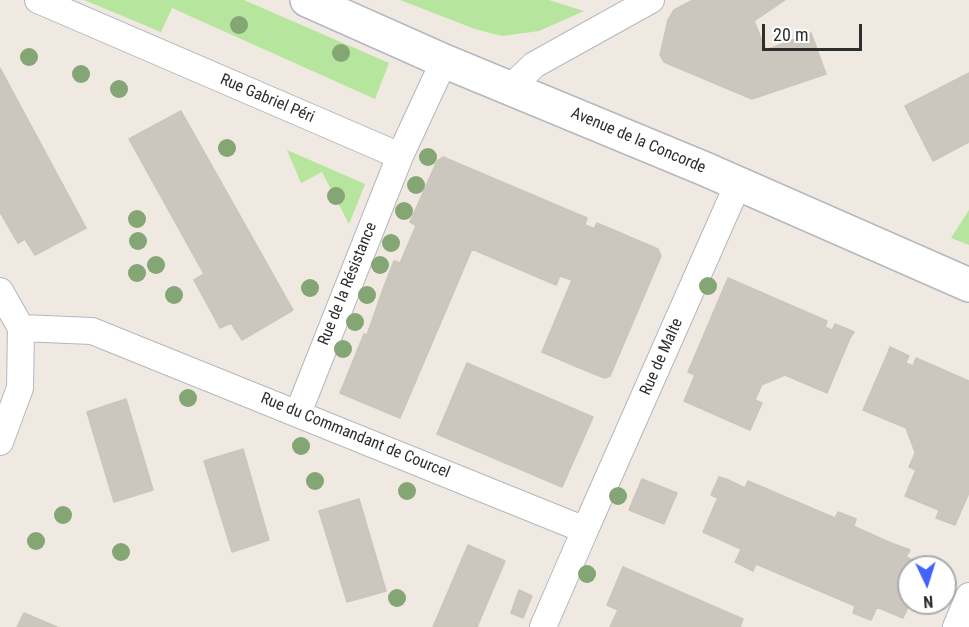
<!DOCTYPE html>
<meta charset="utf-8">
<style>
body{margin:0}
#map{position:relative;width:969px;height:627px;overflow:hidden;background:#efe9e1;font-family:"Roboto Condensed",sans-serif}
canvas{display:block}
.north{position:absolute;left:897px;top:555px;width:60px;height:60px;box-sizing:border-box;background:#fff;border:2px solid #ababab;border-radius:50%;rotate:176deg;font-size:16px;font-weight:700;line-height:24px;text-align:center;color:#2e2e2e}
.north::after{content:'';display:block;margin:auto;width:21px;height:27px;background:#4264fb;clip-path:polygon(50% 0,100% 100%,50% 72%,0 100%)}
.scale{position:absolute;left:762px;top:24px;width:100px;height:27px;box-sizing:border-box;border:3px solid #2e2e2e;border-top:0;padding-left:8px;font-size:18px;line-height:21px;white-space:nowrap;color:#2e2e2e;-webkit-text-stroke:4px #fff;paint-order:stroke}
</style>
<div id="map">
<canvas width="969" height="627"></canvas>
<div class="north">N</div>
<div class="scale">20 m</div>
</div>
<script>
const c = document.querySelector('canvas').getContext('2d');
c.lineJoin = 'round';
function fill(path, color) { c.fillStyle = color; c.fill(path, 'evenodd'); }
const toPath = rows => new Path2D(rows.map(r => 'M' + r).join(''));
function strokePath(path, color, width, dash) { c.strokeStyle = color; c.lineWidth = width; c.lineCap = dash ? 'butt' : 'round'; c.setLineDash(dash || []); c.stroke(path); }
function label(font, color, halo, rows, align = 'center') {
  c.font = font + ' "Roboto Condensed",sans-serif'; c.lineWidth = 6; c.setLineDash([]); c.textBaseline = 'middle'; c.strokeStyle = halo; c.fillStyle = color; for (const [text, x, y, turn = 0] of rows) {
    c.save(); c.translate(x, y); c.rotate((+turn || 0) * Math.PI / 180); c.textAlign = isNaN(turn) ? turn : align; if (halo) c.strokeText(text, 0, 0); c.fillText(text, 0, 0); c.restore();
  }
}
const green = toPath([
 [84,0,244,0,389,63,375,99,172,8,161,32],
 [400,0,549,0,584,11,539,31,502,36,475,29],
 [287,150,365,184,349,224,322,172,301,183],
 [969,210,969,245,951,238]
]);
const building = toPath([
 [693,0,785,0,754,21,766,50,811,33,826,74,752,99,664,62,660,55,668,20,674,10,693,0],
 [0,68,86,228,35,255,25,239,18,243,0,212,0,68],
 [969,73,969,142,933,161,905,106,969,73],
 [181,111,293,310,242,340,231,323,220,328,194,280,204,274,129,139,181,111],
 [443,157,587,218,585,224,568,217,566,221,555,216,557,213,541,206,539,210,524,203,526,199,443,163,415,225,410,222,437,161,443,157],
 [443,163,526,199,524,203,539,210,541,206,557,213,555,216,566,221,568,217,619,240,618,242,656,256,605,374,596,370,594,374,542,352,572,280,560,276,556,285,472,249,400,418,340,393,364,334,367,335,382,292,387,294,393,279,388,276,394,261,400,263,443,163],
 [597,223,658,249,661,256,610,376,605,378,594,374,596,370,605,374,656,256,618,242,619,240,594,229,597,223],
 [388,276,393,279,387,294,382,292,388,276],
 [728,278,827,321,825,327,850,338,827,393,769,368,755,400,762,403,750,430,684,401,695,375,688,372,728,278],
 [835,324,854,332,850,338,832,331,835,324],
 [890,347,909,356,906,362,887,355,890,347],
 [887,355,913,366,916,358,969,381,969,493,958,518,905,496,916,470,909,467,923,435,863,410,887,355],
 [467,363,593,417,562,487,437,434,467,363],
 [769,368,785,375,761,385,769,368],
 [126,399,153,490,114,502,87,412,126,399],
 [906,428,923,435,915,452,906,428],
 [243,449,269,540,232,552,204,461,243,449],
 [719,477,726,479,718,498,711,495,719,477],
 [642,479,677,493,664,524,629,510,642,479],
 [726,479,745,488,748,481,835,518,891,543,888,550,926,565,909,567,910,603,903,618,877,607,874,614,756,564,738,556,741,549,703,532,726,479],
 [359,499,386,591,347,602,319,511,359,499],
 [939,511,958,518,955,525,936,518,939,511],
 [838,512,856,519,854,526,835,518,838,512],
 [891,543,910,550,906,557,888,550,891,543],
 [468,545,505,561,477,627,433,627,468,545],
 [738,556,756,564,753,571,735,562,738,556],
 [623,567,743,619,740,627,610,627,618,610,607,605,623,567],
 [519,590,532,596,523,618,511,613,519,590],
 [855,606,874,614,871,620,853,613,855,606],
 [24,613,57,627,17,627,24,613]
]);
const street = toPath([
 [38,0,400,156,444,61],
 [510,88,534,65,651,0],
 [0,291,21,328,20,388,0,442],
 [21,328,92,331,585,530,543,627],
 [298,413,400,156],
 [585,530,738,184],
 [956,627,969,596]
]);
const secondary = toPath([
 [307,0,444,61,705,169,969,285]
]);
const trees = [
 [239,25],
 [341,53],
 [29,57],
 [81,74],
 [119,89],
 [227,148],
 [428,157],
 [416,185],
 [336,196],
 [404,211],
 [137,219],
 [138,241],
 [391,243],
 [156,265],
 [380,265],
 [137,273],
 [708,286],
 [310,288],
 [174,295],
 [367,295],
 [355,322],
 [343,349],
 [188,398],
 [301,446],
 [315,481],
 [407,491],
 [618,496],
 [63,515],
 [36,541],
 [121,552],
 [587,574],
 [397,598]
];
const streetNames = [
 ["Rue Gabriel Péri",267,99,23],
 ["Avenue de la Concorde",638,141,23],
 ["Rue de la Résistance",348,284,-68],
 ["Rue de Malte",662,357,-66],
 ["Rue du Commandant de Courcel",355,436,22]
];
fill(green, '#b6e59e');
fill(building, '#cbc7bf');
strokePath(building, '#cbc5ba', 1.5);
strokePath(street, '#b4b7c1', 28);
strokePath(secondary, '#b4b7c1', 36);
strokePath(street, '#fff', 26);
strokePath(secondary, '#fff', 33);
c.fillStyle = '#84a574';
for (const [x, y] of trees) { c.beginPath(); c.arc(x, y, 9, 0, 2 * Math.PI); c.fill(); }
label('16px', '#2e2e2e', '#fff', streetNames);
</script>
